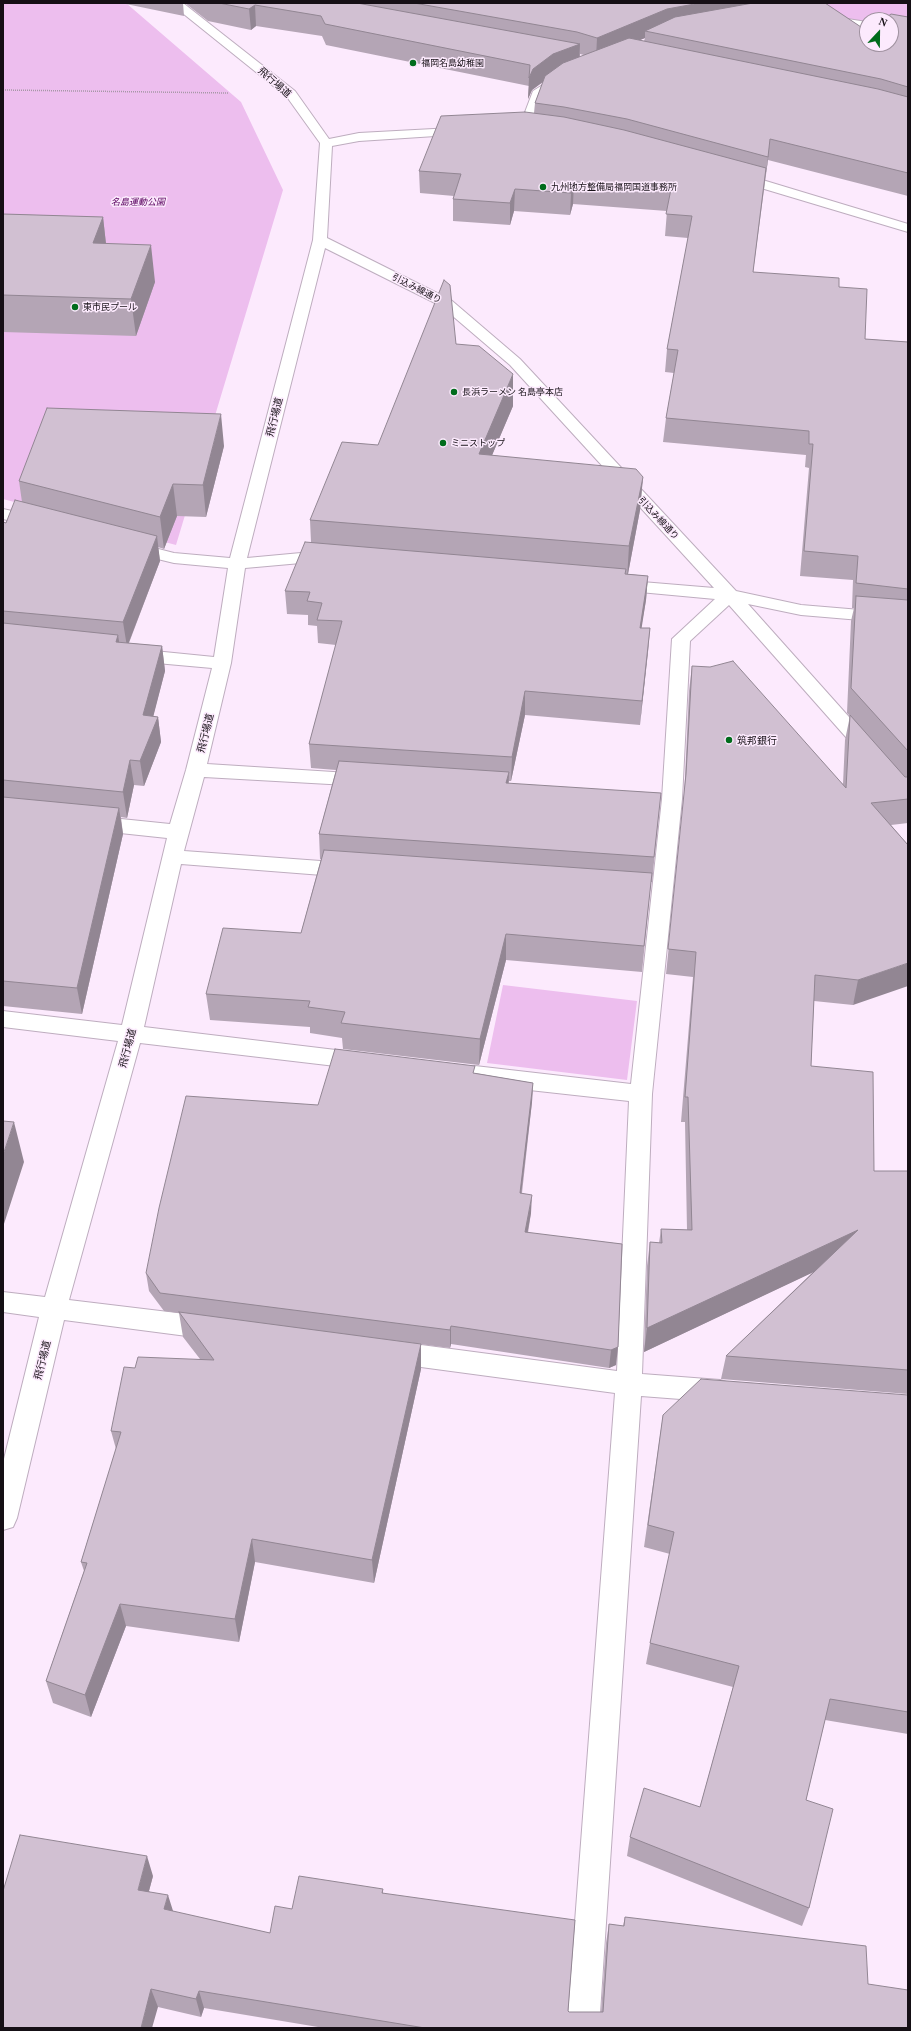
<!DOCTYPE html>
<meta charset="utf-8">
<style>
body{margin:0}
#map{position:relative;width:911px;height:2031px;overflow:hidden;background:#fceafd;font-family:Georgia,serif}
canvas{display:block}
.frame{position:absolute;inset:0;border:4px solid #150f15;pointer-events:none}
.north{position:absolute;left:859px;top:12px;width:40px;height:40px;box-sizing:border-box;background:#fceafd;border:1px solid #a092a0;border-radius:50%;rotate:22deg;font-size:11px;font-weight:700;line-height:16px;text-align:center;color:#150f15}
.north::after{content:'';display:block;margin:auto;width:14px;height:18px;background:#006c1c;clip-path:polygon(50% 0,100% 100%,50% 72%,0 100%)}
</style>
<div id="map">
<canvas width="911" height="2031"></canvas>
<div class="frame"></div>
<div class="north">N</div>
</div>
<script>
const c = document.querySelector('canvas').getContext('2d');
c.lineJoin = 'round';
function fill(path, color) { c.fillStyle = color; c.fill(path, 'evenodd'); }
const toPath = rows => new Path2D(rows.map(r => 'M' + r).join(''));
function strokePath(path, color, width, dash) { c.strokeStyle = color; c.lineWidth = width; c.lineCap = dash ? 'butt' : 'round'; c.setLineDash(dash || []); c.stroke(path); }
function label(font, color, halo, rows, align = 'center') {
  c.font = font + ' Georgia,"Noto Sans JP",serif'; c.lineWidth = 3; c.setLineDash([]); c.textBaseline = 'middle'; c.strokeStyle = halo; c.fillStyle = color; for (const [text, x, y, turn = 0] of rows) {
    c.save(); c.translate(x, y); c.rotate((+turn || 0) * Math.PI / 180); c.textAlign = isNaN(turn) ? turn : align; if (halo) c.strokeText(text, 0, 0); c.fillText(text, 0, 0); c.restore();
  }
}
const green = toPath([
 [3,3,126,3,241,102,283,190,176,545,3,499],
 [798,3,908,3,908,24,891,20,867,20,867,23,810,14],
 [503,985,637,1001,627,1080,487,1063]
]);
const path = toPath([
 [3,90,228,93]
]);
const minor = toPath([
 [170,3,183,3,295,91,329,139,359,133,471,127,472,130,471,133,466,134,359,141,332,146,327,238,451,300,520,359,736,591,801,605,908,614,908,624,801,615,748,604,874,745,877,749,874,753,867,755,860,753,729,605,690,641,682,799,652,1094,642,1374,720,1380,729,1383,733,1391,729,1399,720,1402,641,1396,599,2028,567,2028,615,1393,391,1363,382,1360,378,1352,382,1344,391,1341,617,1371,629,1101,475,1084,467,1081,464,1075,467,1069,475,1066,631,1084,662,799,672,639,715,599,618,590,612,589,609,585,612,581,618,580,714,588,510,365,441,306,325,248,247,558,301,553,328,556,334,557,337,561,334,565,328,566,301,563,245,568,231,663,207,764,365,774,372,776,375,780,372,784,365,786,204,777,184,851,348,863,355,865,358,870,355,875,348,877,181,864,144,1027,361,1053,369,1055,372,1061,369,1067,361,1069,140,1043,69,1300,210,1317,219,1321,223,1328,219,1335,210,1339,64,1320,17,1518,13,1527,3,1530,3,1463,39,1317,3,1312,3,1292,45,1297,118,1041,3,1027,3,1011,122,1025,167,838,92,830,85,828,82,823,85,818,92,816,170,824,186,770,212,668,134,661,128,659,125,655,128,651,134,649,214,657,228,568,174,563,125,551,122,547,125,543,131,542,174,553,230,558,313,240,320,143,287,97,170,3],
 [828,16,867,22,867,30,824,21,822,19,828,16],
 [562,73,568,77,543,96,530,131,520,131,519,128,533,91,562,73],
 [736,172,908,224,908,232,731,179,729,176,736,172],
 [3,509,44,518,46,522,44,526,38,527,3,519,3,509]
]);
const wall = toPath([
 [126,3,183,3,184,16,126,4],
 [185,3,825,3,867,44,908,17,908,196,768,160,753,272,839,287,865,339,908,342,908,823,891,825,908,845,853,1005,814,1001,811,1066,874,1171,908,1171,908,1394,721,1379,726,1356,813,1272,644,1352,647,1266,650,1242,659,1243,661,1229,687,1230,685,1122,681,1122,693,977,666,974,684,799,689,691,692,666,843,784,845,740,850,716,847,713,851,621,854,608,852,608,853,580,800,576,809,468,805,467,806,455,663,442,666,418,674,373,665,372,667,349,688,238,665,236,667,211,573,204,570,215,514,211,510,225,453,221,453,199,454,196,420,193,419,171,534,113,535,103,543,82,532,90,528,99,529,86,326,45,322,36,256,26,251,30,208,21],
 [645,38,644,41,640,40],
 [580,54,584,55,580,57],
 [3,214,103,217,106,244,155,282,136,336,3,332],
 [456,344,513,406,492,455,643,477,640,510,628,574,648,576,646,600,641,628,650,628,640,725,525,715,511,781,509,781,508,784,661,793,652,882,651,882,642,972,506,960,479,1065,343,1049,342,1038,310,1033,310,1027,210,1020,206,994,301,933,321,859,320,859,319,834,336,770,311,768,309,744,336,645,318,643,317,626,308,625,308,615,287,614,285,591,311,542,310,520,378,445],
 [224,446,206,517,177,516,164,549,158,547,160,561,129,643,162,646,165,671,153,716,158,717,161,742,144,786,134,785,127,818,121,817,123,834,82,1014,3,1006,3,522,6,523,22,502,19,481],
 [475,1073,533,1083,532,1102,522,1193,531,1213,528,1233,622,1244,616,1365,609,1368,451,1344,450,1348,343,1334,421,1344,421,1369,374,1583,255,1562,239,1642,126,1626,91,1717,53,1703,46,1681,84,1571,81,1562,116,1449,111,1431,135,1368,200,1359,183,1337,179,1313,164,1311,149,1291,146,1273,318,1105],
 [908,1395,908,1734,825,1720,806,1800,809,1908,802,1926,627,1856,630,1837,700,1807,733,1687,646,1664,650,1643,670,1554,644,1547,663,1415],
 [153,1876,149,1891,174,1912,270,1933,292,1909,383,1889,383,1893,568,2011,569,2012,601,2012,606,1943,609,1924,623,1926,625,1917,868,1984,908,2028,324,2028,204,2008,201,2017,158,2007,3,2028]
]);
const shadedWall = toPath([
 [700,3,790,3,645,31,645,38,596,58,597,38,667,9],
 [255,5,256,26,251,30,249,9],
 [580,44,579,65,552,75,532,90,528,99,529,78,533,69,553,54],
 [770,139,768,160,765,179,768,157],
 [574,182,573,204,570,215,571,193],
 [515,189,514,211,510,225,510,203],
 [103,217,107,253,93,243],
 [151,245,155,282,136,336,131,299],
 [513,374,513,406,479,486,479,454],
 [221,414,224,446,206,517,203,485],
 [643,477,640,510,627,579,629,546],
 [173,484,177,516,164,549,160,517],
 [157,536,160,561,127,647,123,622],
 [648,576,646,600,638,651,640,628],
 [650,628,648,652,640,725,642,701],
 [118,635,122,660,116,642],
 [162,646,165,671,147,741,143,715],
 [525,691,525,715,511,781,512,757],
 [158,717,161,742,144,786,140,761],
 [130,760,134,785,127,818,123,792],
 [509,772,508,797,506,783],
 [119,808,123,834,82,1014,77,988],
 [506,934,506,960,479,1065,480,1039],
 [908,963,908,986,853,1005,858,980],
 [533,1083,532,1102,519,1211,520,1193],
 [14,1122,24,1162,3,1227,3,1155],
 [532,1195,531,1213,524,1251,525,1232],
 [858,1230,852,1254,644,1352,647,1328],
 [451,1326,451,1344,450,1348,450,1330],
 [421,1344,421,1369,374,1583,372,1560],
 [618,1347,616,1365,609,1368,611,1350],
 [252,1539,255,1562,239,1642,235,1619],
 [120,1604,126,1626,91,1717,85,1695],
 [147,1856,153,1876,144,1909,138,1890],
 [168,1895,174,1914,164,1909],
 [151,1989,158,2007,152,2028,141,2028],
 [199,1991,204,2008,201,2017,196,1999]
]);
const building = toPath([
 [219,3,357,3,580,44,553,54,533,69,529,78,530,65,325,24,321,16,255,5,249,9,219,3],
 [414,3,700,3,667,9,597,38,577,32,414,3],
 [753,3,825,3,867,31,867,44,891,44,891,20,883,20,891,14,908,17,908,87,881,79,645,31,675,17,753,3],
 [629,38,878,89,908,97,908,173,770,139,768,157,627,119,564,107,535,103,545,76,563,63,629,38],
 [525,112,564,117,624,130,766,168,753,272,839,278,839,287,867,289,865,339,908,342,908,589,856,583,858,556,804,551,813,444,809,444,809,431,666,418,678,350,667,349,692,216,666,214,671,189,574,182,571,193,515,189,510,203,453,199,461,174,419,171,441,116,525,112],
 [3,214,103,217,93,243,151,245,131,299,3,295,3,214],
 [444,280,450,285,456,344,479,346,513,374,479,454,636,469,643,477,629,546,310,520,342,442,378,445,444,280],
 [47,408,221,414,203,485,173,484,160,517,19,481,47,408],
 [15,500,157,536,123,622,3,611,3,522,6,523,15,500],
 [305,542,626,569,625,574,648,576,640,628,650,628,642,701,525,691,512,757,309,744,342,621,317,620,322,603,307,601,310,592,285,591,305,542],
 [856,596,908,600,908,751,851,688,856,596],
 [3,623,118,635,116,642,162,646,143,715,158,717,140,761,130,760,123,792,3,780,3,623],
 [733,661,846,788,850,715,905,777,908,777,908,799,871,803,908,845,908,963,858,980,815,975,811,1066,873,1072,874,1171,908,1171,908,1370,726,1356,858,1230,647,1328,650,1242,662,1243,661,1229,692,1230,688,1097,685,1097,696,952,668,949,686,774,692,666,710,667,733,661],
 [339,761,509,772,506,783,661,793,654,857,319,834,339,761],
 [3,797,119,808,77,988,3,981,3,933,4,932,3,931,3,797],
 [324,850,652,873,644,946,506,934,480,1039,341,1023,345,1012,308,1007,310,1001,206,994,223,928,301,933,324,850],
 [335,1049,475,1066,473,1073,533,1083,520,1193,532,1195,525,1232,622,1244,618,1347,611,1350,451,1326,450,1330,160,1293,146,1273,159,1208,186,1096,318,1105,335,1049],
 [3,1121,14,1122,3,1155,3,1121],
 [179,1312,421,1344,372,1560,252,1539,235,1619,120,1604,85,1695,46,1681,87,1563,81,1562,121,1432,111,1431,124,1367,135,1368,138,1357,214,1360,179,1312],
 [701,1379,908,1395,908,1712,830,1699,806,1800,833,1809,809,1908,630,1837,644,1788,700,1807,739,1666,650,1643,674,1532,648,1525,663,1415,701,1379],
 [20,1835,147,1856,138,1890,168,1895,164,1909,270,1933,275,1906,292,1909,299,1876,383,1889,382,1893,575,1920,568,2011,569,2012,603,2012,609,1924,624,1926,625,1917,866,1946,868,1984,908,1990,908,2028,425,2028,199,1991,196,1999,151,1989,141,2028,3,2028,3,1891,20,1835]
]);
const markers = [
 [413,63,4,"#006c1c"],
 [543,187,4,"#006c1c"],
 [75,307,4,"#006c1c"],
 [454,392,4,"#006c1c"],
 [443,443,4,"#006c1c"],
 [729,740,4,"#006c1c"]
];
const farPoinames = [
 ["福岡名島幼稚園",421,63],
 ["九州地方整備局福岡国道事務所",551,187],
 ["東市民プール",83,307],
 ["長浜ラーメン 名島亭本店",462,392],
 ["ミニストップ",451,443]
];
const farParknames = [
 ["名島運動公園",138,202]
];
const farStreetnames = [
 ["引込み線通り",417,288,27],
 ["引込み線通り",659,518,47]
];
const streetNames = [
 ["飛行場道",275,82,41],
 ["飛行場道",274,417,-76],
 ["飛行場道",205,733,-76],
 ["飛行場道",127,1048,-75],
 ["飛行場道",42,1360,-76]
];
const poiNames = [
 ["筑邦銀行",737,740]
];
fill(green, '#edbeee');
strokePath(minor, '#beadbf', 2);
strokePath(path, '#a698a6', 1.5, [1, 1]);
fill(minor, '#fff');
fill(wall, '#b4a5b5');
fill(shadedWall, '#928693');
fill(building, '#d1c0d2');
strokePath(building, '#928693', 1);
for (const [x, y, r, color] of markers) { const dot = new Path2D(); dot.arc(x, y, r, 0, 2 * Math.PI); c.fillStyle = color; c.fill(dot); strokePath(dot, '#fceafd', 1.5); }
label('9px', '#150f15', '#fceafd', farPoinames, 'left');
label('italic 9px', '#59005e', '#fceafd', farParknames);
label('9px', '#150f15', '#fceafd', farStreetnames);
label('10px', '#150f15', '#fceafd', streetNames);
label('10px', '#150f15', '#fceafd', poiNames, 'left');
</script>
